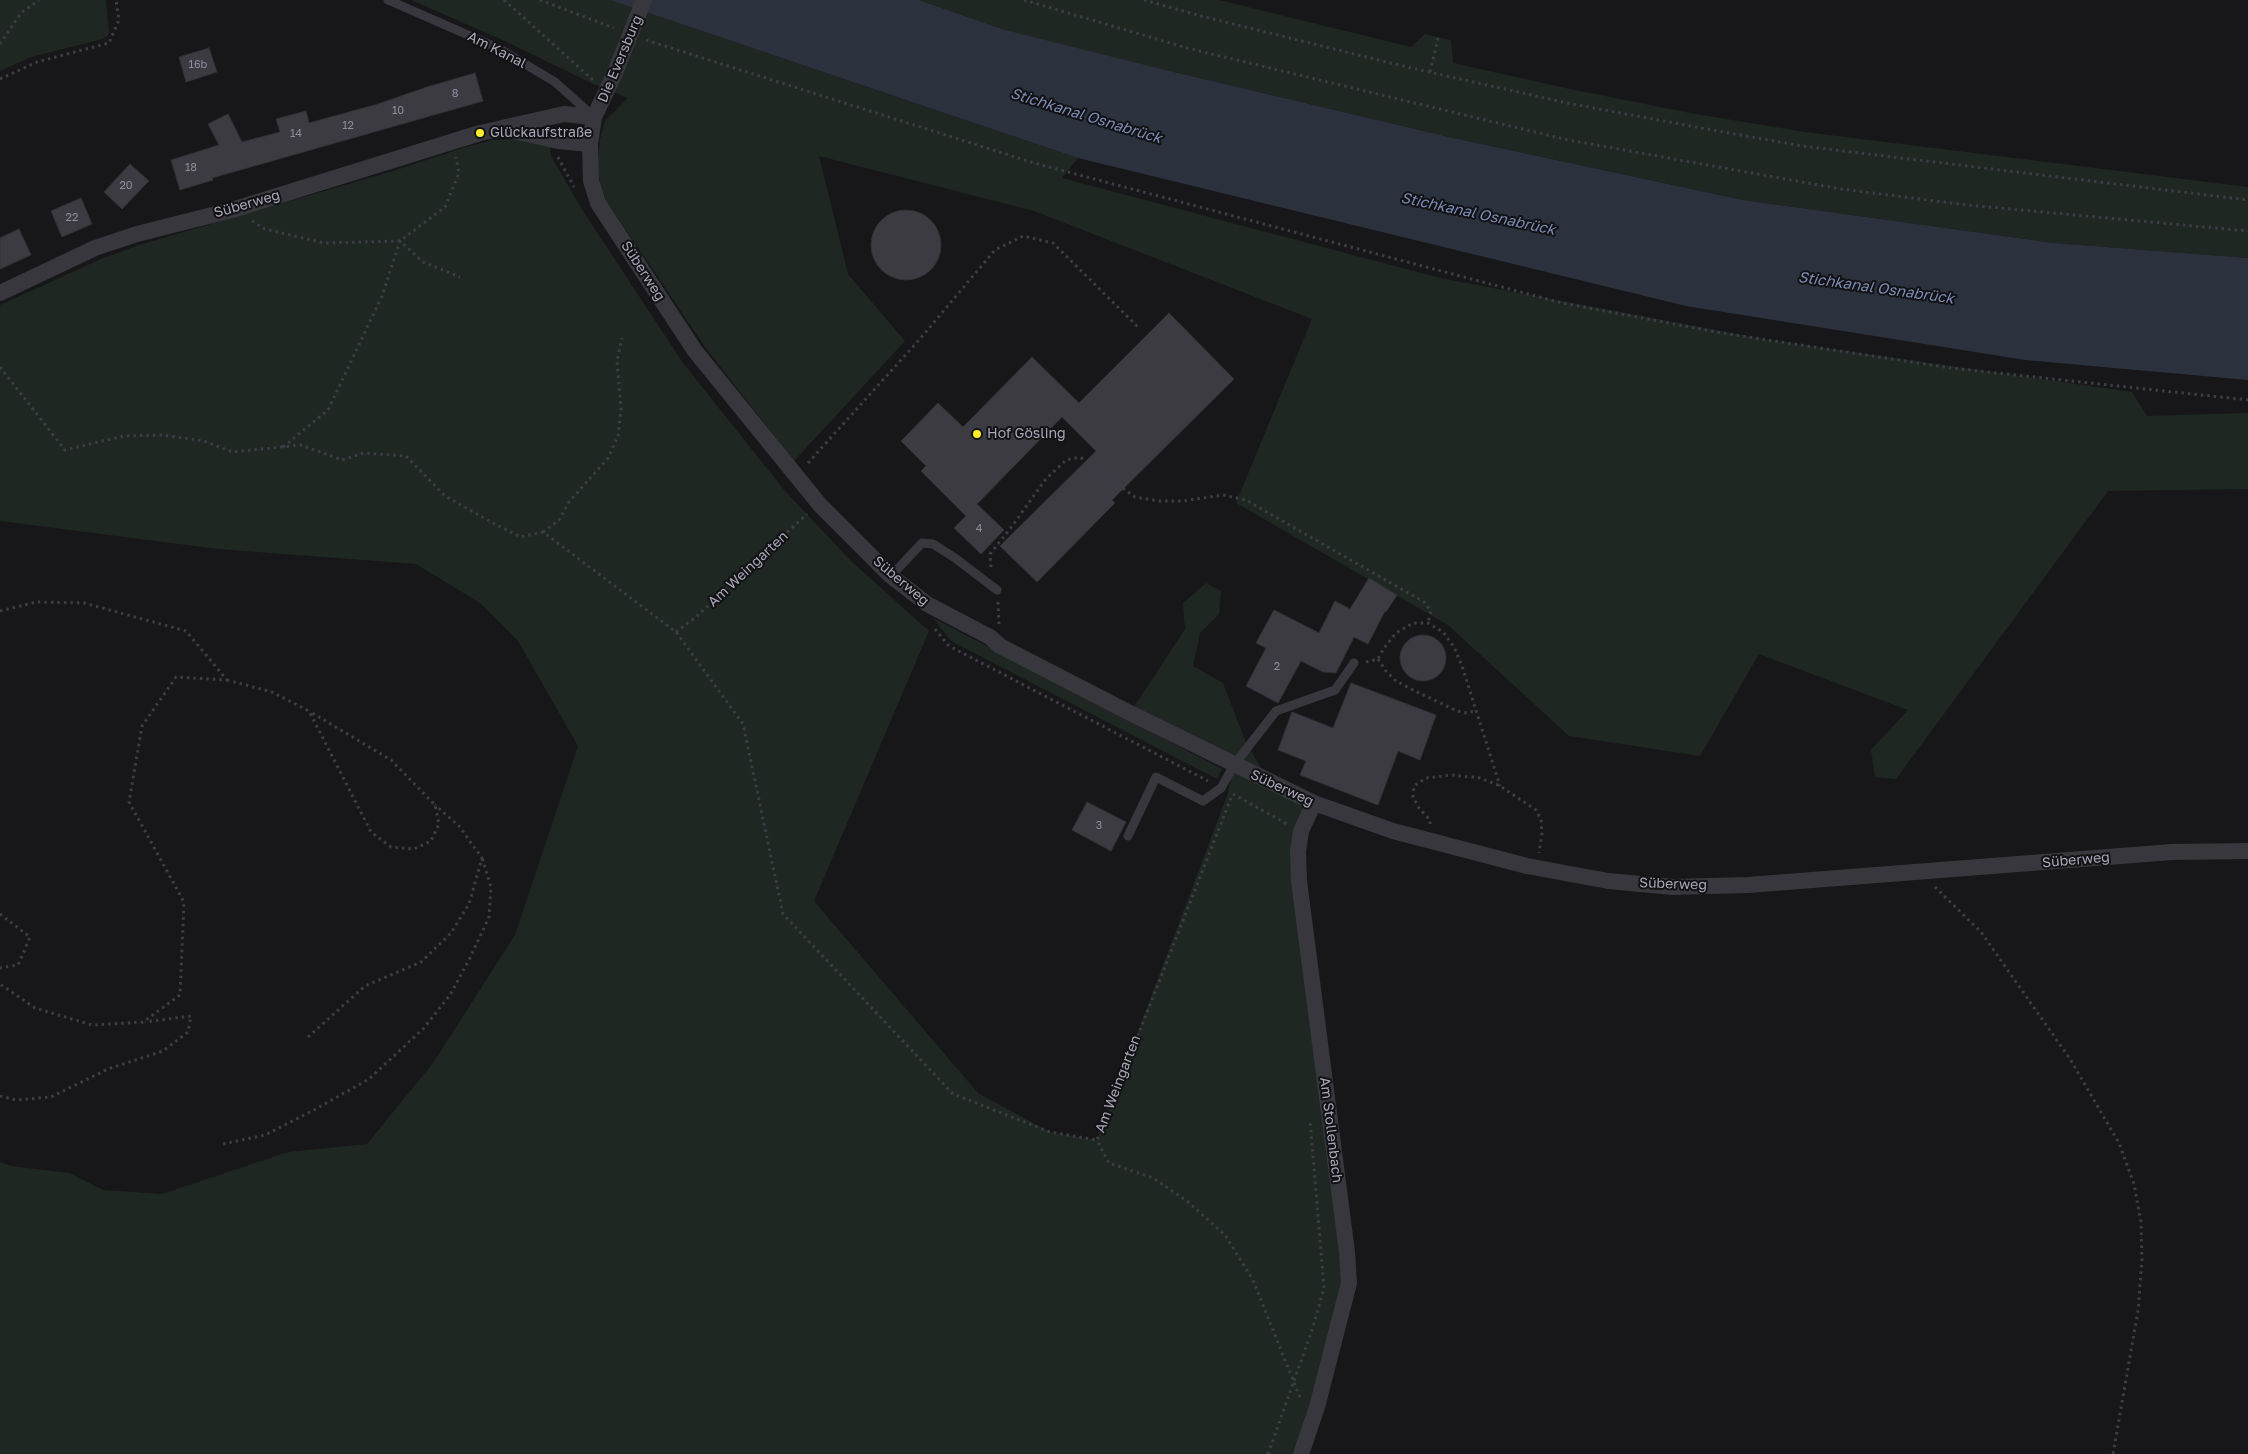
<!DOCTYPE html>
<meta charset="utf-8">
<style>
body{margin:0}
canvas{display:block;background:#171619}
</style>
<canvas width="2248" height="1454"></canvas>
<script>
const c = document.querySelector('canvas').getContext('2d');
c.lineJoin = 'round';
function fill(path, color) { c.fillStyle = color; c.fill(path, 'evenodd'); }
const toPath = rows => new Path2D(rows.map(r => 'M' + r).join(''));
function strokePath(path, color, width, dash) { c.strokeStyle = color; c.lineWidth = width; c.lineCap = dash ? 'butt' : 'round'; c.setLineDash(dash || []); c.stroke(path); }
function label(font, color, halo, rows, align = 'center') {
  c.font = font + ' "Golos Text",sans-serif'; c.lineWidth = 4; c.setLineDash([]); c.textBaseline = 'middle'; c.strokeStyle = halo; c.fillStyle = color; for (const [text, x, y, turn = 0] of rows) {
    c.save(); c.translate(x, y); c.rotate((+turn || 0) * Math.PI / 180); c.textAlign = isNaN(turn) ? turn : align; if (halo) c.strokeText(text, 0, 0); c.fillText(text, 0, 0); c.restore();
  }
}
const green = toPath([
 [0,0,106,0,109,34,103,39,31,57,0,71],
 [411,0,610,0,1078,158,1062,178,1440,278,1769,340,2132,392,2147,416,2248,413,2248,489,2108,491,1896,779,1875,777,1871,750,1908,710,1759,654,1700,756,1569,736,1448,625,1236,503,1312,319,1034,211,819,156,848,274,905,341,794,461,705,347,606,200,600,185,598,163,600,139,605,121,628,98,591,83,507,42],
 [919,0,1219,0,1411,47,1425,34,1451,40,1453,63,1570,89,1690,113,1805,132,2248,187,2248,258,2054,243,1743,200,1449,137,1174,72,1002,29],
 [516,139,550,147,551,156,583,211,683,363,785,491,851,561,929,631,814,901,978,1093,1050,1132,1097,1140,1228,793,1234,765,1130,713,1185,629,1183,603,1206,583,1221,591,1219,614,1200,633,1193,666,1223,683,1247,745,1270,782,1314,803,1301,831,1349,1283,1301,1454,0,1454,0,1162,11,1166,69,1173,103,1190,162,1194,288,1152,367,1144,433,1063,515,935,578,746,518,641,480,603,416,564,218,549,0,521,0,305,101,259,139,245,393,171,466,147,493,140],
 [933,618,1222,769,1217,779,951,641]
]);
const water = toPath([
 [610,0,919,0,1002,29,1174,72,1449,137,1743,200,2054,243,2248,258,2248,380,2025,360,1686,306,1078,158]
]);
const building = toPath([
 [209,48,217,72,186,82,179,57,209,48],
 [475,73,483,101,212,178,213,180,180,190,171,160,219,145,208,124,228,114,242,142,280,132,276,119,306,111,309,123,378,104,427,87,475,73],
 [130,164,149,181,122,209,104,192,130,164],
 [81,198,92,224,62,237,51,211,81,198],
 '871 245a35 35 0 1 1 70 0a35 35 0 1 1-70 0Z',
 [19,229,31,255,0,269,0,238,19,229],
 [1169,313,1234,379,1112,500,1115,503,1037,582,1000,546,1096,451,1062,417,977,504,1004,530,981,554,954,528,966,516,921,471,926,466,901,441,938,403,963,427,1032,357,1079,403,1169,313],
 [1369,578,1397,595,1386,612,1385,611,1368,644,1354,637,1336,673,1323,672,1301,661,1278,703,1246,686,1266,648,1256,643,1274,610,1319,633,1335,601,1350,609,1369,578],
 '1400 658a23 23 0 1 1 46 0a23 23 0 1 1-46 0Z',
 [1351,683,1436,715,1420,760,1398,751,1378,805,1300,775,1306,761,1278,750,1292,712,1333,728,1351,683],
 [1087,802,1126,822,1111,851,1072,830,1087,802]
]);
const path = toPath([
 [504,0,593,80],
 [540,0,614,28],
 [1024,0,1187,48,1568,140,1841,189,1967,205,2248,231],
 [1144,0,1201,16,1411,68,1567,103,1685,125,1802,146,2248,200],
 [646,40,1034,163,1562,303,1722,333,1951,368,2248,400],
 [0,44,21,13,39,0],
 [1430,72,1438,38],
 [0,79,37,62,109,43,119,20,116,0],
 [558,157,574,187],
 [252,221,265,229,324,243,400,241,445,207,459,173,456,157],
 [0,367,65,450,124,436,163,435,204,441,232,452,301,445,342,460,364,453,406,456,445,496,493,523,521,537,543,532,676,632,743,724,783,914,953,1094,1050,1132,1097,1140],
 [283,447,328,410,382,296,400,241,423,262,460,277],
 [808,463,919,340,995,250,1023,236,1053,243,1139,328],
 [543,532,559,520,569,502,608,458,618,436,621,409,617,361,622,338],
 [991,567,990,554,1010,529,1045,480,1066,460,1080,457,1135,497,1159,501,1183,501,1223,495,1246,500,1424,602,1431,611,1428,623],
 [998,602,999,624],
 [0,611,36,602,84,603,186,631,227,680,176,677,142,726,129,802,184,902,180,995,143,1022,92,1025,35,1008,0,984],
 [935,629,949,646,1208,781],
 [676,632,697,616,807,514],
 [1378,659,1386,671,1396,681,1413,690,1455,710,1464,713,1476,711],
 [1366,662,1378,659,1384,648,1396,633,1413,623,1428,623,1443,632,1454,647,1462,666,1500,786],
 [227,680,272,692,309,711,371,832,391,847,414,849,431,841,439,824,435,805,391,760,309,711],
 [1233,794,1287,824],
 [1231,798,1097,1140,1109,1163,1153,1178,1187,1201,1225,1235,1253,1280,1301,1400],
 [1430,824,1430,820,1419,808,1413,797,1414,786,1426,778,1452,775,1480,778,1500,786,1536,810,1541,820,1542,833,1539,853],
 [1935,887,1981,932,2070,1059,2119,1143,2134,1184,2141,1222,2142,1259,2138,1311,2113,1454],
 [0,914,30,937,18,965,0,968],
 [308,1037,365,986,421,962,451,933,469,904,482,858,459,826,435,805],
 [0,1096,16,1100,51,1097,108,1069,163,1051,188,1032,191,1016,145,1022],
 [223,1144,265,1135,314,1110,369,1079,423,1029,450,995,470,958,489,917,491,887,482,858],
 [1268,1454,1312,1330,1324,1288,1310,1120]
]);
const service = toPath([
 [388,0,500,49,555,82,592,115],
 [891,576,922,543,933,544,955,558,997,590],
 [1128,836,1156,777,1203,801,1221,788,1234,765,1276,711,1335,690,1354,663]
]);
const minor = toPath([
 [614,75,594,117,590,144,591,181,598,203,695,351,820,505,891,576,927,604,990,637,1000,646,1130,713,1314,803,1393,831,1527,866,1608,881,1673,887,1748,885,2172,852,2248,851],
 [505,129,558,141,590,144],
 [0,293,95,248,137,234,232,210,480,133,564,114,594,117],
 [1301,1454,1317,1407,1349,1283,1347,1252,1299,881,1298,851,1301,831,1314,803]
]);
const minorBridge = toPath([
 [614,75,644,0]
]);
const markers = [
 [480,133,5,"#fdf02a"],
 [977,434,5,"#fdf02a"]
];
const numberNames = [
 ["16b",198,65],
 ["8",455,94],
 ["10",398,111],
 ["12",348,126],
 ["14",296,134],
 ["18",191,168],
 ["20",126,186],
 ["22",72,218],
 ["4",979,529],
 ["2",1277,667],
 ["3",1099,826]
];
const streetNames = [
 ["Am Kanal",497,50,27],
 ["Die Eversburg",620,59,-67],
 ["Süberweg",247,204,-16],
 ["Süberweg",643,271,57],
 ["Am Weingarten",748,569,-43],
 ["Süberweg",901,581,40],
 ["Süberweg",1282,788,25],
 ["Süberweg",2076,860,-5],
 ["Süberweg",1673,884,2],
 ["Am Weingarten",1118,1084,-69],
 ["Am Stollenbach",1331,1130,83]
];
const poiNames = [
 ["Glückaufstraße",490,133],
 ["Hof Gösling",987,434]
];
const waterNames = [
 ["Stichkanal Osnabrück",1086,116,17],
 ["Stichkanal Osnabrück",1478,214,12],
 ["Stichkanal Osnabrück",1876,288,8]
];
fill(green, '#1e2721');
fill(water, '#2b313d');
fill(building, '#3c3b41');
strokePath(building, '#313035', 1);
strokePath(path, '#3d3d45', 3, [2.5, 4]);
strokePath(service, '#38373e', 9);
strokePath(minor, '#38373e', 16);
strokePath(minorBridge, '#38373e', 16);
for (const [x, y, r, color] of markers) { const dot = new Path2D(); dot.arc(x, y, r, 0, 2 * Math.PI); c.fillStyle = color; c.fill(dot); strokePath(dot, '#121114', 2); }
label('11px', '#8d8d9b', null, numberNames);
label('14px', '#a8a8b9', '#121114', streetNames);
label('14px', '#a8a8b9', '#121114', poiNames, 'left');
label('italic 15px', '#7d8cb6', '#121114', waterNames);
</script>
